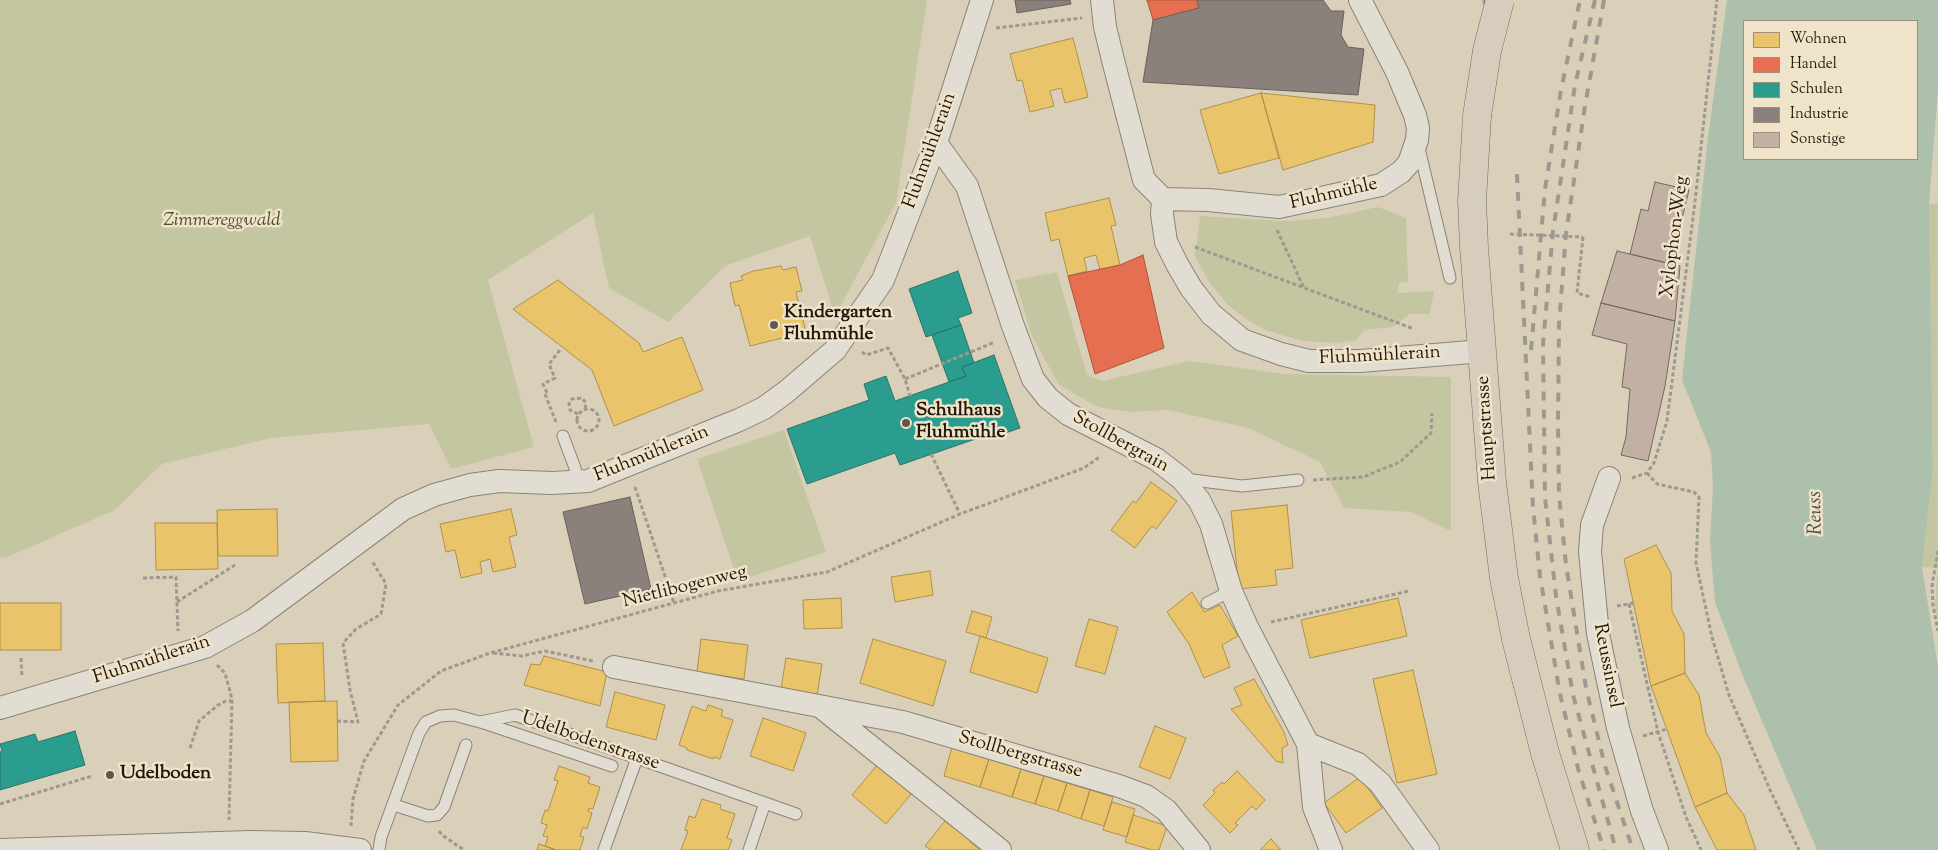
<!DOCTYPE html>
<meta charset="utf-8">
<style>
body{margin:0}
#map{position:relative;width:1938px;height:850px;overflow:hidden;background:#dad0ba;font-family:"Sorts Mill Goudy",serif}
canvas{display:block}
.legend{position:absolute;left:1743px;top:20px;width:175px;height:140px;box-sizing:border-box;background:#efe3ca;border:1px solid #9d917e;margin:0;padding:6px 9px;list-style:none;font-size:15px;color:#22170c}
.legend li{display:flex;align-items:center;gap:10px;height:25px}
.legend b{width:25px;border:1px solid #9d917e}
</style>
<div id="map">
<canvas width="1938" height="850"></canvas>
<ul class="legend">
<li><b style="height:14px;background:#e9c46a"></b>Wohnen</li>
<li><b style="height:14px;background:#e76f51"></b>Handel</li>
<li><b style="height:14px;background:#2a9d8f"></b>Schulen</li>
<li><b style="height:14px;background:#8a817c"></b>Industrie</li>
<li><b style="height:14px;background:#c3b0a5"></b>Sonstige</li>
</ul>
</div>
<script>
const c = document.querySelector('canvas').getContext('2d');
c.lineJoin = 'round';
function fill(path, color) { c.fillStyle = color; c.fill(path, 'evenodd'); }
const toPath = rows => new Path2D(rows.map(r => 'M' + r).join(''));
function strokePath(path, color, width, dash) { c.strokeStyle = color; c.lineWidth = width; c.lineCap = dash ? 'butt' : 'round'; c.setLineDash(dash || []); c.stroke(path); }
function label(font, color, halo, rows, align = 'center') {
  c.font = font + ' "Sorts Mill Goudy",serif'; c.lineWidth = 5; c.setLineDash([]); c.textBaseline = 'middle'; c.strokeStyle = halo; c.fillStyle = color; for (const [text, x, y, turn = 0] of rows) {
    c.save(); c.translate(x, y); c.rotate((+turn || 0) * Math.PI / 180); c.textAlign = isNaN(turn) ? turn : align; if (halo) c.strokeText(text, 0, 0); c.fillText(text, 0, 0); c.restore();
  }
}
const green = toPath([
 [0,0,927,0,896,203,835,316,810,236,725,266,668,322,609,288,593,213,488,280,534,447,451,469,429,424,271,438,162,464,115,510,5,558,0,557],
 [1929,204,1938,204,1938,619,1935,603,1938,568,1922,567,1933,469],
 [1378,207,1406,218,1408,282,1399,283,1398,293,1434,291,1430,314,1410,314,1393,327,1365,330,1356,340,1338,343,1302,341,1265,330,1246,319,1229,306,1209,282,1195,256,1200,216,1285,221,1327,218],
 [1057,272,1087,375,1102,381,1189,361,1285,374,1451,377,1451,531,1411,512,1344,508,1320,462,1248,428,1168,410,1130,412,1098,407,1059,385,1032,336,1015,280],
 [784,430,826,552,738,581,697,459]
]);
const water = toPath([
 [1727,0,1938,0,1938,90,1929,204,1933,469,1922,567,1938,667,1938,850,1817,850,1742,674,1715,602,1710,542,1713,487,1711,452,1682,380,1708,137],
 [1744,21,1917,21,1917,159,1744,159]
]);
const homes = toPath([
 [1073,38,1088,97,1065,103,1061,88,1050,91,1054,106,1030,112,1022,80,1017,81,1010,54,1073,38],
 [1261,93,1375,105,1373,142,1283,170,1261,93],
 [1261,93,1279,158,1219,174,1200,110,1261,93],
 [1109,198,1116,225,1111,226,1120,265,1100,270,1096,255,1084,258,1087,271,1068,276,1059,239,1051,241,1045,213,1109,198],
 [781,266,783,270,796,267,802,291,796,292,806,332,750,346,739,305,735,306,730,283,743,280,741,276,753,271,781,266],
 [558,280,639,343,643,352,682,337,703,390,614,426,592,370,513,309,558,280],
 [1151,482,1177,501,1156,529,1152,526,1135,548,1111,530,1133,501,1136,503,1151,482],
 [1287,505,1293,568,1275,570,1277,585,1239,589,1231,511,1287,505],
 [277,509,278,556,218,556,217,510,277,509],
 [511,509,517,535,509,537,516,567,493,572,490,559,480,562,482,573,461,578,455,550,446,552,440,524,511,509],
 [155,523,217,523,218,569,156,570,155,523],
 [1656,545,1671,573,1672,611,1684,634,1685,673,1651,686,1624,559,1656,545],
 [930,571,933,595,895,602,891,577,930,571],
 [1192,592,1204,612,1220,605,1238,636,1222,645,1230,667,1204,678,1189,644,1167,612,1192,592],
 [841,598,842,628,804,629,803,600,841,598],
 [1398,598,1407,636,1310,658,1301,620,1398,598],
 [0,603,61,603,61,650,0,650,0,603],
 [972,611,992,617,986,638,966,632,972,611],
 [1089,619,1118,627,1105,674,1075,666,1089,619],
 [980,636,1048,658,1037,693,970,672,980,636],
 [701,639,748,645,744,679,697,672,701,639],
 [873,639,946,661,933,706,860,683,873,639],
 [323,643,325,701,278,703,276,644,323,643],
 [544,656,607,672,600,706,524,685,531,664,540,665,544,656],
 [786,658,822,664,817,695,781,689,786,658],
 [1413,670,1437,774,1397,783,1373,679,1413,670],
 [1685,673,1699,695,1706,733,1720,757,1727,793,1695,807,1651,686,1685,673],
 [1254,679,1284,732,1288,745,1282,748,1283,763,1276,761,1231,709,1242,705,1234,688,1254,679],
 [615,692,665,705,656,740,606,727,615,692],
 [337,701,338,761,291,762,289,702,337,701],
 [708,705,723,710,721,716,733,720,720,759,714,757,713,759,687,750,687,748,679,745,692,706,706,711,708,705],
 [763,718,806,733,793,771,750,756,763,718],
 [1155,726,1186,738,1170,779,1139,767,1155,726],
 [952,747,989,759,980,787,944,776,952,747],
 [989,759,1021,769,1012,797,980,787,989,759],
 [878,764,912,793,886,824,852,795,878,764],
 [559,766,590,777,588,783,600,787,593,809,589,808,588,811,592,813,587,829,583,827,580,836,584,837,580,850,556,850,545,846,548,837,543,836,547,825,541,823,545,810,548,811,558,781,554,780,559,766],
 [1021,769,1044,776,1035,804,1012,797,1021,769],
 [1237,771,1265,800,1256,810,1252,806,1235,823,1238,825,1230,833,1203,805,1215,793,1213,790,1222,782,1224,784,1237,771],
 [1044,776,1067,783,1058,811,1035,804,1044,776],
 [1360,777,1382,808,1346,833,1324,803,1360,777],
 [1067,783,1090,790,1081,819,1058,811,1067,783],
 [1090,790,1113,797,1104,826,1081,819,1090,790],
 [1727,793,1744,815,1756,850,1717,850,1695,807,1727,793],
 [702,799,721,805,720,809,735,814,727,838,732,840,728,850,681,850,688,831,685,830,689,816,695,818,702,799],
 [1112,802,1135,809,1127,837,1103,830,1112,802],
 [1133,815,1167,826,1159,850,1152,850,1125,842,1133,815],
 [945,821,954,828,973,837,970,842,979,849,978,850,931,850,925,846,945,821],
 [1271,839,1281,850,1260,850,1271,839],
 [539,844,545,846,556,850,537,850,539,844]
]);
const shops = toPath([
 [1147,0,1197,0,1199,8,1153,20,1147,0],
 [1143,255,1164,348,1095,374,1068,276,1120,265,1143,255]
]);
const schools = toPath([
 [958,271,972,313,958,318,961,325,926,337,909,289,958,271],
 [961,325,974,363,962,367,966,376,949,382,932,335,961,325],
 [994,355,1020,428,988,439,987,435,900,465,895,453,807,484,787,429,869,400,864,384,886,376,895,401,966,376,962,367,994,355],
 [75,731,85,765,0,790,0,752,2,751,0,744,35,734,38,742,75,731]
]);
const industry = toPath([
 [1015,0,1070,0,1071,4,1017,13,1015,0],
 [1197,0,1323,0,1331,11,1344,11,1341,35,1348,47,1364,49,1358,95,1143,82,1153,20,1199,8,1197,0],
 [630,497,651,589,585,604,563,512,630,497]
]);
const building = toPath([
 [1655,182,1689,190,1671,264,1630,254,1641,209,1648,211,1655,182],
 [1617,251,1680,266,1675,321,1601,303,1617,251],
 [1601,303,1675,321,1665,386,1648,461,1621,455,1626,437,1630,389,1622,387,1627,344,1592,335,1601,303]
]);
const path = toPath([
 [996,28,1082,18],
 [1277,230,1304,288],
 [1583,237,1577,293,1591,297],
 [1195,247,1414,329],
 [862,352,866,355,888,348,905,379,910,396],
 [905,379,995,342],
 '577 420a11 11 0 1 1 22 0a11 11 0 1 1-22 0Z',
 [578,414,570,410,569,404,572,399,582,398,586,403,585,409],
 [556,422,545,394,547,393,543,384,555,378,549,364,560,350],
 [931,454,960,514],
 [1647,473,1657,484,1694,492,1699,497,1696,563,1712,637,1729,695,1771,792,1799,850],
 [1632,478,1647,473,1654,463,1667,421,1695,202,1717,0],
 [1313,480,1363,477,1400,462,1431,433,1432,413],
 [635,487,674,603],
 [1938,551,1932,586,1933,605,1938,631],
 [143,578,176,577,178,631],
 [177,602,235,565],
 [1629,604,1658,732,1686,817,1701,850],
 [1617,606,1634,603],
 [1271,622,1409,591],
 [493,653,522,656,545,651,593,661],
 [21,658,22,677],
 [217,665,225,673,232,699,229,820],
 [337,721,358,722,350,690,343,643,356,629,381,614,386,584,372,561],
 [1643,736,1667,729],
 [190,748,199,721,218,705,226,701,232,701],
 [0,804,92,776],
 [351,826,353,799,364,761,398,705,441,671,490,653,718,591,827,572,960,514,1084,468,1101,456],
 [439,831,442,835,464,850]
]);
const service = toPath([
 [1418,144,1450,278],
 [563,436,575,468,577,481],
 [1184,479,1242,486,1298,480],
 [1207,603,1231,591],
 [481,722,612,766],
 [394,805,428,816,437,815,444,807,466,745],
 [379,850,381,837,419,733,426,722,440,716,454,715,480,722,515,715,796,814],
 [604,850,637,758],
 [749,850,765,803]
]);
const minor = toPath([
 [1102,0,1105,27,1113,60,1144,180,1163,199],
 [936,143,967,186,1013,326,1033,379,1048,398,1068,414,1156,459,1182,479,1199,500,1211,524,1231,591,1247,627,1308,744,1314,807,1331,850],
 [1163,199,1208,200,1279,207,1381,185,1401,172,1409,163,1417,140,1418,128,1415,115,1397,72,1360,0],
 [1163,199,1162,214,1166,242,1177,264,1191,288,1211,314,1242,340,1281,354,1309,361,1360,361,1483,351],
 [1609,478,1592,525,1590,552,1598,634,1618,728,1642,811,1657,850],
 [614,667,903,722,1119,786,1146,796,1166,810,1199,850],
 [821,707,1000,850],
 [0,708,205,647,252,621,403,509,434,495,470,485,499,481,552,483,588,481,739,420,764,408,786,392,835,350,883,280,936,143,982,0],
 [1308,744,1358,764,1380,783,1428,850],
 [0,850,250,842,305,843,360,850]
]);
const primary = toPath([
 [1477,116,1472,201,1474,247,1492,482,1504,578,1516,639,1545,753,1575,850]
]);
const rail = toPath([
 [1484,0,1491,19],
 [1595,0,1575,85,1553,231,1543,344,1545,498,1556,596,1573,695,1616,850],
 [1604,0,1585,106,1566,234,1559,324,1558,424,1559,495,1566,565,1586,688,1605,766,1633,850],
 [1517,174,1533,507,1540,576,1560,694,1579,772,1604,850],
 [1531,350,1545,189,1561,90,1580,0]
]);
const pathBridge = toPath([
 [1510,234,1583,237]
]);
const primaryBridge = toPath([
 [1477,116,1487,51,1500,0]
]);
const markers = [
 [774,325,5,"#625849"],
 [906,423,5,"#625849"],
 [110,775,5,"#625849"]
];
const streetNames = [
 ["Fluhmühlerain",931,151,-70],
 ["Fluhmühle",1334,195,-13],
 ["Xylophon-Weg",1676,237,-83],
 ["Fluhmühlerain",1380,357,-3],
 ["Hauptstrasse",1488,428,-94],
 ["Stollbergrain",1120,443,29],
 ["Fluhmühlerain",652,455,-22],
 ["Nietlibogenweg",685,588,-14],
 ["Fluhmühlerain",152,661,-18],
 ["Reussinsel",1606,666,79],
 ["Udelbodenstrasse",590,742,19],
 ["Stollbergstrasse",1020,756,16]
];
const parkNames = [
 ["Zimmereggwald",222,222]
];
const poiNames = [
 ["Kindergarten",784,314],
 ["Fluhmühle",784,336],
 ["Schulhaus",916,412],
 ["Fluhmühle",916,434],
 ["Udelboden",120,775]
];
const waterNames = [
 ["Reuss",1817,513,-91]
];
fill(green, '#c4c6a1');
fill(water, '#acc0ab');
fill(homes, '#e9c46a');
strokePath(homes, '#ad904e', 1);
fill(shops, '#e76f51');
strokePath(shops, '#ac553c', 1);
fill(schools, '#2a9d8f');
strokePath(schools, '#287568', 1);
fill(industry, '#8a817c');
strokePath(industry, '#6b615a', 1);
fill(building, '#c3b0a5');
strokePath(building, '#716a5e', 1);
strokePath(service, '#8a8376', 13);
strokePath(minor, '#8a8376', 24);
strokePath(primary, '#716a5e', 29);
strokePath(path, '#9e9990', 3, [4, 2.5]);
strokePath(service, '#e2ddd2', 11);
strokePath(minor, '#e2ddd2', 22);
strokePath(primary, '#d6cdbd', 28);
strokePath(rail, '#9e9990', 4, [9, 9]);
strokePath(primaryBridge, '#716a5e', 29, []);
strokePath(pathBridge, '#9e9990', 3, [4, 2.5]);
strokePath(primaryBridge, '#d6cdbd', 28);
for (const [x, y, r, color] of markers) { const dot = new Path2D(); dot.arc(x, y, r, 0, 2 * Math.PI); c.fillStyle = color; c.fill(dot); strokePath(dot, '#efe3ca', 2); }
label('19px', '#22170c', '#efe3ca', streetNames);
label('italic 19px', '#4d4933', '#efe3ca', parkNames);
label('bold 19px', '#22170c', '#efe3ca', poiNames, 'left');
label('italic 20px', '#4b5042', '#efe3ca', waterNames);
</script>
